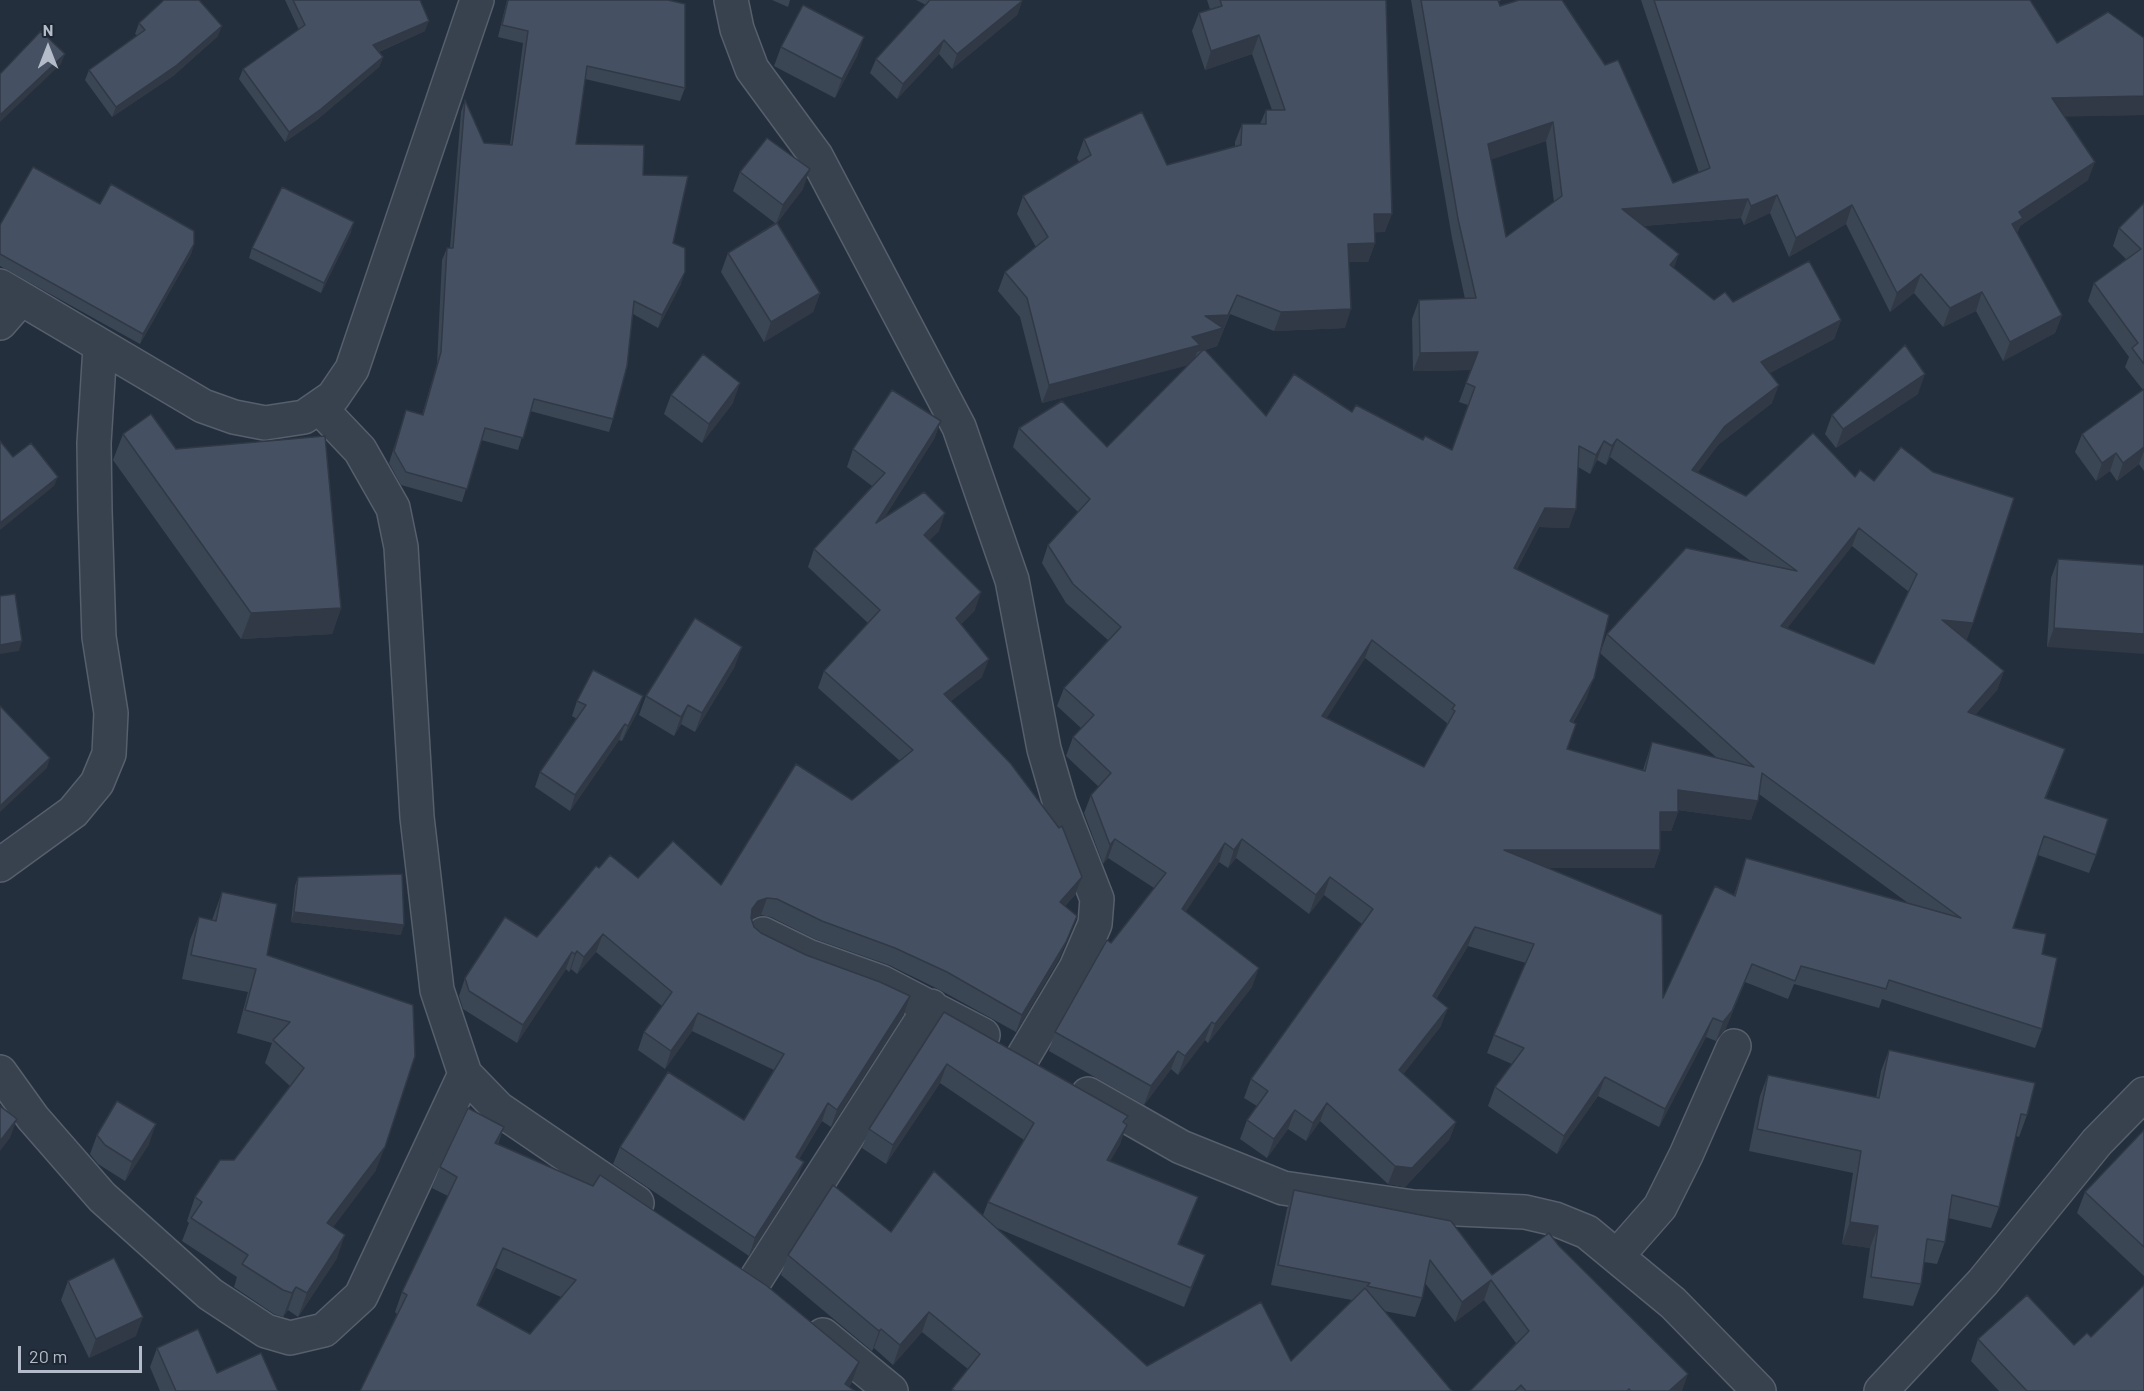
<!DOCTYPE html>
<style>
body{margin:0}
#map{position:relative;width:2144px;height:1391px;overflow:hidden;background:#242f3e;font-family:Barlow,sans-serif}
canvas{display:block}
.north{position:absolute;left:18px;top:18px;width:60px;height:60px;-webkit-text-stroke:4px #1d2633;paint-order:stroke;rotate:0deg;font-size:16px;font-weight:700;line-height:24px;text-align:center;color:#b4bcc9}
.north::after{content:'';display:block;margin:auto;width:21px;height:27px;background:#b4bcc9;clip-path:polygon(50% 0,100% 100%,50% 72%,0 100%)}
.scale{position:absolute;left:18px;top:1346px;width:124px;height:27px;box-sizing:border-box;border:3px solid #b4bcc9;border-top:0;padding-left:8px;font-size:18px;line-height:21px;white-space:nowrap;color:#b4bcc9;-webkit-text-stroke:4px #1d2633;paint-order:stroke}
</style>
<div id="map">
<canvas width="2144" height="1391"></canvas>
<div class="north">N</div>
<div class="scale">20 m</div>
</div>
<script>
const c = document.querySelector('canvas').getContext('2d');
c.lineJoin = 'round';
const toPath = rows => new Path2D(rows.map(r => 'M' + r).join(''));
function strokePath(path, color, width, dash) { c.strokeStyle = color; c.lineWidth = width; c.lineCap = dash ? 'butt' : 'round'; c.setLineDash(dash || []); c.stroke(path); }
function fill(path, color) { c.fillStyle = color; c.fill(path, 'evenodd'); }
const minor = toPath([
 [731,0,737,29,752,69,816,156,959,427,1012,580,1044,749,1060,804,1097,899,1095,924,1076,968,1023,1057],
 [0,286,203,406,234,417,265,423,304,417,333,397,352,369,477,0],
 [0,323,21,299],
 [319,407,360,450,393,508,401,547,417,817,437,990,465,1074,499,1109,637,1203],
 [0,865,73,812,97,783,109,754,111,713,99,637,95,511,94,443,100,347],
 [763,934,808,956,881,982,983,1035],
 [0,1072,33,1118,102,1197,210,1294,266,1331,290,1338,324,1330,361,1296,465,1074],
 [1088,1094,1181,1147,1283,1188,1413,1207,1525,1212,1555,1219,1587,1232,1673,1303,1759,1391],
 [1617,1256,1660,1207,1686,1155,1734,1046],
 [754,1282,931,1006],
 [823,1335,891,1391],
 [1881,1391,1983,1282,2097,1142,2144,1094]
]);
const wall = toPath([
 [285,0,420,0,425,31,379,52,383,57,379,67,318,119,285,142,239,79,243,69,299,30],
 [507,0,668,0,685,88,680,101,585,79,576,144,643,175,673,243,681,284,658,328,633,314,613,419,609,432,530,411,518,450,481,440,462,502,401,485,389,463,406,410,422,415,437,364,442,260,447,248,450,248,461,112,465,100,484,143,510,144,523,43,498,37],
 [772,0,790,0,788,7],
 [916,0,1021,0,1022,1,1017,15,952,69,939,54,897,99,870,73,876,59,926,5],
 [1207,0,1386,0,1385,232,1375,232,1375,243,1368,262,1349,262,1345,328,1274,331,1230,314,1217,346,1205,350,1266,416,1352,412,1452,450,1468,405,1459,402,1471,370,1413,371,1412,319,1419,300,1465,299,1452,238,1411,0,1501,0,1498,2,1500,6,1673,183,1699,173,1641,0,2031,0,2030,1,2057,43,2144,115,2065,116,2088,180,2020,226,2017,233,2062,315,2055,333,2003,361,1976,311,1943,327,1914,293,1890,312,1846,224,1789,257,1770,213,1744,225,1741,218,1643,226,1674,268,1714,300,1733,302,1841,320,1834,339,1770,373,1772,403,1718,445,1697,473,1746,496,1813,433,1973,623,1966,641,2004,671,1997,690,1975,715,2058,768,2046,798,2096,855,2089,873,2038,855,2013,928,2042,954,2042,1029,2035,1048,1882,999,1879,1008,1794,984,1788,999,1745,982,1725,1030,1716,1041,1706,1037,1659,1127,1598,1096,1557,1154,1488,1106,1495,1087,1512,1064,1487,1053,1494,1035,1526,963,1468,946,1436,999,1441,1026,1403,1074,1456,1122,1449,1140,1405,1187,1388,1184,1320,1121,1306,1141,1288,1129,1267,1158,1240,1139,1247,1120,1257,1106,1244,1098,1251,1079,1362,924,1324,895,1309,914,1236,858,1228,868,1219,862,1185,912,1252,987,1208,1043,1205,1040,1178,1075,1171,1069,1144,1105,1049,1051,1055,1032,1111,943,1154,888,1108,858,1103,864,1084,813,1091,795,1099,787,1066,756,1073,737,1081,728,1057,706,1064,688,1108,640,1066,603,1042,563,1048,545,1078,512,1013,447,1019,428,1107,447,1188,365,1042,403,1020,317,998,291,1005,272,1036,247,1017,214,1023,196,1079,162,1077,158,1084,139,1167,165,1235,146,1235,142,1242,124,1260,124,1266,110,1272,110,1252,54,1205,70,1192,31,1199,13,1210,9],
 [1546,141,1554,202,1506,237,1491,159],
 [1610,457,1752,562,1607,634,1600,653,1717,758,1652,742,1643,770,1567,749,1573,723,1587,697,1517,569,1539,527,1569,528,1578,467,1590,474,1597,460,1606,465],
 [1852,546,1909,592,1874,664,1787,628],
 [1365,658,1447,723,1446,728,1424,767,1326,718],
 [1759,794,1908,903,1746,858,1734,895,1663,998,1549,868,1654,868,1660,850,1660,831,1671,831,1678,812,1678,810,1751,820],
 [139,23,218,36,173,76,112,117,85,80,89,70,137,35,135,34],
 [864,37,857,56,835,98,774,66,781,47],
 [740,172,803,189,777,223,820,293,813,312,764,342,721,272,728,253,775,223,733,191],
 [2144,203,2144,471,2139,464,2117,481,2110,471,2096,481,2075,452,2082,434,2143,390,2125,367,2129,357,2088,301,2094,283,2126,259,2113,246,2119,228],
 [0,225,194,244,191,254,140,344,0,266],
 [351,232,321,293,249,258,252,248],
 [1918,394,1836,448,1825,434,1832,415],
 [671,395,733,403,702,443,664,414],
 [941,421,934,439,884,518,939,531,929,540,975,610,961,624,982,677,951,701,1082,877,1075,895,1065,906,1077,916,1059,959,1016,1032,940,990,889,965,815,939,771,917,761,915,752,919,751,920,754,927,761,933,806,955,910,996,904,1014,831,1127,822,1121,799,1159,797,1180,749,1256,613,1164,620,1147,744,1120,774,1070,692,1031,665,1069,638,1050,644,1032,662,1006,596,952,577,974,571,969,569,972,566,969,517,1043,463,1009,459,996,465,978,537,937,599,868,638,878,721,885,852,800,900,761,818,688,824,671,868,623,808,567,814,549,872,486,847,467,853,449],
 [123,434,176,449,341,608,332,634,241,639,113,460],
 [2058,559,2144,565,2047,647,2051,578],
 [735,666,695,732,681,724,674,736,639,715,646,696],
 [577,701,638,711,622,741,619,740,570,811,535,787,540,772,577,719,572,716],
 [298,877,401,935,291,922,295,886],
 [222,892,267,955,376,1170,333,1227,337,1258,298,1317,288,1310,283,1317,274,1314,234,1287,237,1277,182,1241,189,1223,187,1221,195,1197,234,1160,290,1086,265,1063,272,1043,237,1033,248,992,182,979,190,940,199,917,212,920],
 [944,1012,1128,1116,1120,1144,1110,1161,1198,1197,1179,1244,1198,1274,1184,1307,997,1228,1147,1366,1291,1361,1352,1300,1271,1285,1287,1209,1294,1190,1492,1275,1559,1246,1682,1391,1470,1391,1516,1343,1484,1300,1455,1322,1425,1283,1422,1298,1415,1317,1384,1311,1452,1391,952,1391,968,1369,922,1332,893,1365,874,1348,872,1351,781,1275,788,1255,891,1232,983,1215,988,1202,1024,1140,940,1083,886,1164,862,1148,869,1129],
 [1889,1050,2027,1115,2019,1137,2016,1136,1999,1207,1991,1228,1948,1218,1945,1242,1937,1264,1924,1262,1921,1284,1913,1306,1863,1298,1870,1248,1842,1244,1853,1173,1749,1151,1760,1096,1768,1075,1876,1098,1881,1071],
 [468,1108,504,1127,498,1144,593,1186,600,1175,767,1286,859,1362,852,1382,849,1387,855,1391,360,1391,397,1314,395,1312,402,1292,448,1196,432,1188,440,1167],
 [496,1268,561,1297,530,1334,478,1306],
 [2144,1130,2144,1276,2077,1213,2085,1192],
 [97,1135,149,1144,125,1181,98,1164,90,1154],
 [68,1281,136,1336,89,1358,61,1300],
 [2091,1337,2144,1391,1999,1391,1971,1361,1978,1339,2074,1345],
 [157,1348,217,1373,278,1391,160,1391,150,1367]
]);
const shadedWall = toPath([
 [1022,1,1017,15,952,69,957,54],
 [429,21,425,31,369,56,373,45],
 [222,26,218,36,173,76,112,117,116,107],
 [1259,35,1252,54,1205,70,1211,51],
 [864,37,857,56,835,98,842,79],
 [944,40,939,54,897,99,903,84],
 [65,54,61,64,0,122,0,115],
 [383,57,379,67,318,119,285,142,289,132],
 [2144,96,2144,115,2046,117,2052,98],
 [1553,122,1546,141,1482,163,1488,144],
 [2095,162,2088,180,2020,226,2016,236,2012,224,2019,212],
 [810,169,803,189,776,224,783,205],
 [1777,195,1770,213,1744,225,1751,206],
 [1748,199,1741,218,1616,228,1622,209],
 [1852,205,1846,224,1789,257,1796,238],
 [1374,214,1392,214,1385,232,1367,233],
 [354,222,351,232,321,293,324,283],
 [1375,243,1368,262,1341,262,1348,244],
 [194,244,191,254,140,344,143,334],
 [1679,254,1672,273,1670,265],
 [685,272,681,284,658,328,662,315],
 [1921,274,1914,293,1890,312,1897,293],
 [1982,292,1976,311,1943,327,1950,308],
 [820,293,813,312,764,342,771,322],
 [1237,295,1217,346,1197,352,1193,364,1042,403,1049,385,1192,337,1205,316],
 [1351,309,1345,328,1274,331,1281,312],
 [2062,315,2055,333,2003,361,2010,342],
 [1841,320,1834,339,1755,381,1761,362],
 [1478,352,1472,370,1413,371,1420,353],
 [1925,374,1918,394,1836,448,1843,429],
 [740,383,733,403,702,443,709,424],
 [1779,385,1772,403,1718,445,1685,489,1692,470,1725,426],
 [941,421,934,439,870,540,876,523],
 [1617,439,1610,457,1606,465,1612,446],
 [1604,441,1597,460,1590,474,1596,455],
 [2144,447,2144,451,2139,464,2117,481,2123,463],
 [2116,453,2110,471,2096,481,2102,463],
 [58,477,54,486,0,530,0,523],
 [1545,508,1576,509,1569,528,1539,527,1508,586,1514,568],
 [945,513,939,531,917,553,924,535],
 [1859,528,1852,546,1775,644,1781,626],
 [981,592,975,610,950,635,956,618],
 [341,608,332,634,241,639,251,613],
 [1942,620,1973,623,1966,641],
 [2054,628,2144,634,2144,654,2047,647],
 [1372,640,1365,658,1316,735,1322,716],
 [22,641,19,651,0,654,0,645],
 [742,647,735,666,695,732,702,713],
 [989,659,982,677,938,711,944,694],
 [2004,671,1997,690,1961,731,1968,712],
 [1594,678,1587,697,1563,740,1570,721],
 [643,696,638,711,622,741,628,726],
 [688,705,681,724,674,736,681,717],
 [625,724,619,740,570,811,575,795],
 [50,758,47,768,0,812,0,806],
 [1678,790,1758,801,1751,820,1671,809],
 [1660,812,1678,812,1671,831,1653,831],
 [1115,839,1108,858,1103,864,1110,845],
 [1242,839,1236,858,1228,868,1234,850],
 [1225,843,1219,862,1175,928,1182,909],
 [1504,850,1660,850,1654,868,1497,868],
 [1082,877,1075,895,1053,919,1060,902],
 [1330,877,1324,895,1309,914,1316,895],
 [767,898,761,915,752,919,746,926,752,909,758,901],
 [294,912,404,925,401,935,291,922],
 [1077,916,1059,959,1016,1032,1022,1015],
 [1475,927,1468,946,1426,1015,1433,996],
 [603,934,596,952,577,974,584,957],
 [577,951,571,969,569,972,575,954],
 [572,952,566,969,517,1043,523,1025],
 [1752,964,1725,1030,1716,1041,1723,1022],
 [1259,968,1252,987,1208,1043,1215,1024],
 [910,996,904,1014,831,1127,837,1110],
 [1448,1008,1441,1026,1392,1089,1399,1070],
 [698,1013,692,1031,665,1069,671,1051],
 [1713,1018,1706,1037,1659,1127,1665,1109],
 [1212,1022,1205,1040,1178,1075,1185,1056],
 [1178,1051,1171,1069,1144,1105,1151,1086],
 [947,1064,940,1083,886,1164,893,1145],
 [1605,1077,1598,1096,1557,1154,1564,1136],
 [828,1103,822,1121,790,1174,796,1157],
 [1327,1103,1320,1121,1306,1141,1313,1123],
 [1295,1110,1288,1129,1267,1158,1274,1139],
 [17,1119,10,1138,0,1151,0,1141],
 [1456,1122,1449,1140,1405,1187,1388,1184,1395,1166],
 [156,1124,149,1144,125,1181,132,1162],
 [1127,1125,1120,1144,1100,1179,1107,1160],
 [504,1127,496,1147,495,1143],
 [385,1147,376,1170,319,1246,327,1223],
 [804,1162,797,1180,749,1256,755,1238],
 [1198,1197,1191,1216,1171,1263,1178,1244],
 [1850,1222,1878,1226,1870,1248,1842,1244],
 [345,1235,337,1258,298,1317,307,1293],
 [503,1248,496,1268,469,1325,477,1305],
 [1205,1255,1198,1274,1184,1307,1191,1288],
 [1491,1280,1484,1300,1455,1322,1462,1302],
 [296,1287,288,1310,283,1317,292,1293],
 [929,1312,922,1332,893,1365,900,1345],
 [143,1317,136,1336,89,1358,96,1339],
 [881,1329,874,1348,872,1351,879,1331],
 [859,1362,852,1382,846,1391,845,1384],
 [1688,1374,1682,1391,1669,1391]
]);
const building = toPath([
 [164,0,199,0,222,26,177,65,116,107,89,70,145,30,139,23,164,0],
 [293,0,420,0,429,21,373,45,383,57,321,109,289,132,243,69,305,25,293,0],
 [508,0,668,0,685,4,685,88,587,66,576,144,644,145,643,175,688,176,673,243,685,248,685,272,662,315,634,301,627,366,613,419,534,399,523,438,485,428,467,489,406,472,394,451,406,410,423,415,441,352,447,248,453,248,465,100,484,143,512,145,528,31,502,25,508,0],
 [930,0,1021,0,1022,1,957,54,944,40,903,84,876,59,930,0],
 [1220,0,1386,0,1392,214,1374,214,1375,243,1348,244,1351,309,1281,312,1237,295,1228,315,1205,316,1223,328,1192,337,1200,345,1049,385,1027,298,1005,272,1048,237,1023,196,1091,155,1084,139,1142,112,1167,165,1241,145,1242,124,1266,124,1266,110,1285,110,1259,35,1211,51,1199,13,1222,6,1220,0],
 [1421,0,1498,0,1500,6,1519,0,1562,0,1605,65,1618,60,1673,183,1710,168,1654,0,2030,0,2057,43,2108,12,2144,38,2144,96,2052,98,2095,162,2019,212,2023,218,2012,224,2062,315,2010,342,1982,292,1950,308,1921,274,1897,293,1852,205,1796,238,1777,195,1751,206,1748,199,1622,209,1679,254,1670,265,1714,300,1725,292,1733,302,1809,261,1841,320,1761,362,1779,385,1725,426,1692,470,1746,496,1813,433,1855,477,1860,470,1874,481,1901,447,1933,472,2014,498,1973,623,1942,620,2004,671,1968,712,2065,749,2045,798,2108,819,2096,855,2044,836,2013,928,2046,934,2042,954,2057,958,2042,1029,1889,980,1886,989,1801,966,1795,981,1752,964,1732,1011,1723,1022,1713,1018,1665,1109,1605,1077,1564,1136,1495,1087,1524,1048,1494,1035,1534,944,1475,927,1433,996,1448,1008,1399,1070,1456,1122,1412,1168,1395,1166,1327,1103,1313,1123,1295,1110,1274,1139,1247,1120,1268,1091,1251,1079,1373,909,1330,877,1316,895,1242,839,1234,850,1225,843,1182,909,1259,968,1215,1024,1212,1022,1185,1056,1178,1051,1151,1086,1055,1032,1107,940,1111,943,1166,873,1115,839,1110,845,1091,795,1111,773,1073,737,1094,715,1064,688,1121,627,1073,584,1048,545,1090,499,1019,428,1062,401,1107,447,1204,349,1266,416,1294,374,1352,412,1356,405,1423,440,1425,436,1452,450,1475,387,1466,383,1478,352,1420,353,1419,300,1476,298,1458,219,1421,0],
 [1553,122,1562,196,1506,237,1488,144,1553,122],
 [1617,439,1797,571,1686,548,1607,634,1754,767,1652,742,1645,771,1567,749,1576,724,1570,721,1594,678,1609,615,1514,568,1545,508,1576,509,1579,446,1596,455,1604,441,1612,446,1617,439],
 [1859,528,1917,574,1874,664,1781,626,1859,528],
 [1372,640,1455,705,1452,709,1455,711,1424,767,1322,716,1372,640],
 [1762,773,1961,918,1746,858,1735,896,1715,886,1663,998,1662,915,1504,850,1660,850,1660,812,1678,812,1678,790,1758,801,1762,773],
 [803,5,864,37,842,79,781,47,803,5],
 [41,31,65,54,0,115,0,74,41,31],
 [767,138,810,169,783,205,740,172,767,138],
 [33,167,100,204,111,184,194,231,194,244,143,334,0,254,0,225,33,167],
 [282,187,354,222,324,283,252,248,282,187],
 [2144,203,2144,364,2132,348,2138,343,2094,283,2141,249,2119,228,2144,203],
 [777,223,820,293,771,322,728,253,777,223],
 [1905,345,1925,374,1843,429,1832,415,1905,345],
 [703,354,740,383,709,424,671,395,703,354],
 [2144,389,2144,447,2123,463,2116,453,2102,463,2082,434,2144,389],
 [892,390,941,421,876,523,924,492,945,513,924,535,981,592,956,618,989,659,944,694,1011,764,1059,828,1062,826,1082,877,1060,902,1077,916,1066,942,1022,1015,947,972,895,948,822,921,777,899,767,898,758,901,752,909,751,918,754,927,761,933,806,955,880,982,910,996,837,1110,828,1103,796,1157,804,1162,755,1238,620,1147,668,1072,744,1120,784,1054,698,1013,671,1051,644,1032,672,992,603,934,584,957,577,951,575,954,572,952,523,1025,469,991,465,978,505,917,537,937,596,866,599,868,610,855,638,878,673,841,721,885,796,764,852,800,913,750,824,671,880,610,814,549,885,473,853,449,892,390],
 [151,414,176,449,325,436,341,608,251,613,123,434,151,414],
 [0,441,13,457,31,443,58,477,0,523,0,441],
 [2058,559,2144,565,2144,634,2054,628,2058,559],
 [15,594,22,641,0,645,0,596,15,594],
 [695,618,742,647,702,713,688,705,681,717,646,696,695,618],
 [593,670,643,696,628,726,625,724,575,795,540,772,586,705,577,701,593,670],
 [0,706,50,758,0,806,0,706],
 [402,874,404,925,294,912,298,877,402,874],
 [222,892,277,904,267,955,413,1005,415,1056,385,1147,327,1223,345,1235,307,1293,296,1287,292,1293,283,1290,242,1264,248,1255,191,1218,202,1202,195,1197,220,1160,234,1160,304,1068,273,1040,290,1022,245,1010,256,969,191,955,199,917,216,921,222,892],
 [944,1012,1128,1116,1123,1122,1127,1125,1107,1160,1198,1197,1178,1244,1205,1255,1191,1288,988,1202,1034,1123,947,1064,893,1145,869,1129,944,1012],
 [1889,1050,2035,1083,2027,1115,2021,1114,1999,1207,1952,1195,1945,1242,1927,1239,1921,1284,1871,1277,1878,1226,1850,1222,1861,1151,1757,1129,1768,1075,1879,1098,1889,1050],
 [117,1101,156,1124,132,1162,105,1145,97,1135,117,1101],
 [0,1106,17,1119,0,1141,0,1106],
 [468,1108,504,1127,495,1143,593,1186,600,1175,767,1286,859,1362,845,1384,855,1391,360,1391,407,1295,402,1292,457,1177,440,1167,468,1108],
 [503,1248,576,1280,530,1334,477,1305,503,1248],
 [2144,1130,2144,1247,2085,1192,2144,1130],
 [934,1171,1147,1366,1261,1302,1291,1361,1365,1288,1452,1391,955,1391,952,1389,980,1354,929,1312,900,1345,881,1329,879,1331,788,1255,833,1185,891,1232,934,1171],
 [1294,1190,1451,1221,1492,1275,1549,1233,1559,1246,1688,1374,1669,1391,1631,1391,1629,1389,1627,1391,1526,1391,1521,1385,1515,1391,1470,1391,1529,1331,1491,1280,1462,1302,1430,1260,1422,1298,1367,1286,1370,1283,1278,1265,1294,1190],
 [114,1258,143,1317,96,1339,68,1281,114,1258],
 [2144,1285,2144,1391,2027,1391,1978,1339,2027,1295,2074,1345,2087,1333,2091,1337,2144,1285],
 [198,1329,217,1373,261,1353,278,1391,176,1391,157,1348,198,1329]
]);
strokePath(minor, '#565f6c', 36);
strokePath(minor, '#38414e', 33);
fill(wall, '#3b4654');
fill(shadedWall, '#303945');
fill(building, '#455162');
strokePath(building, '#303945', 1.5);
</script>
